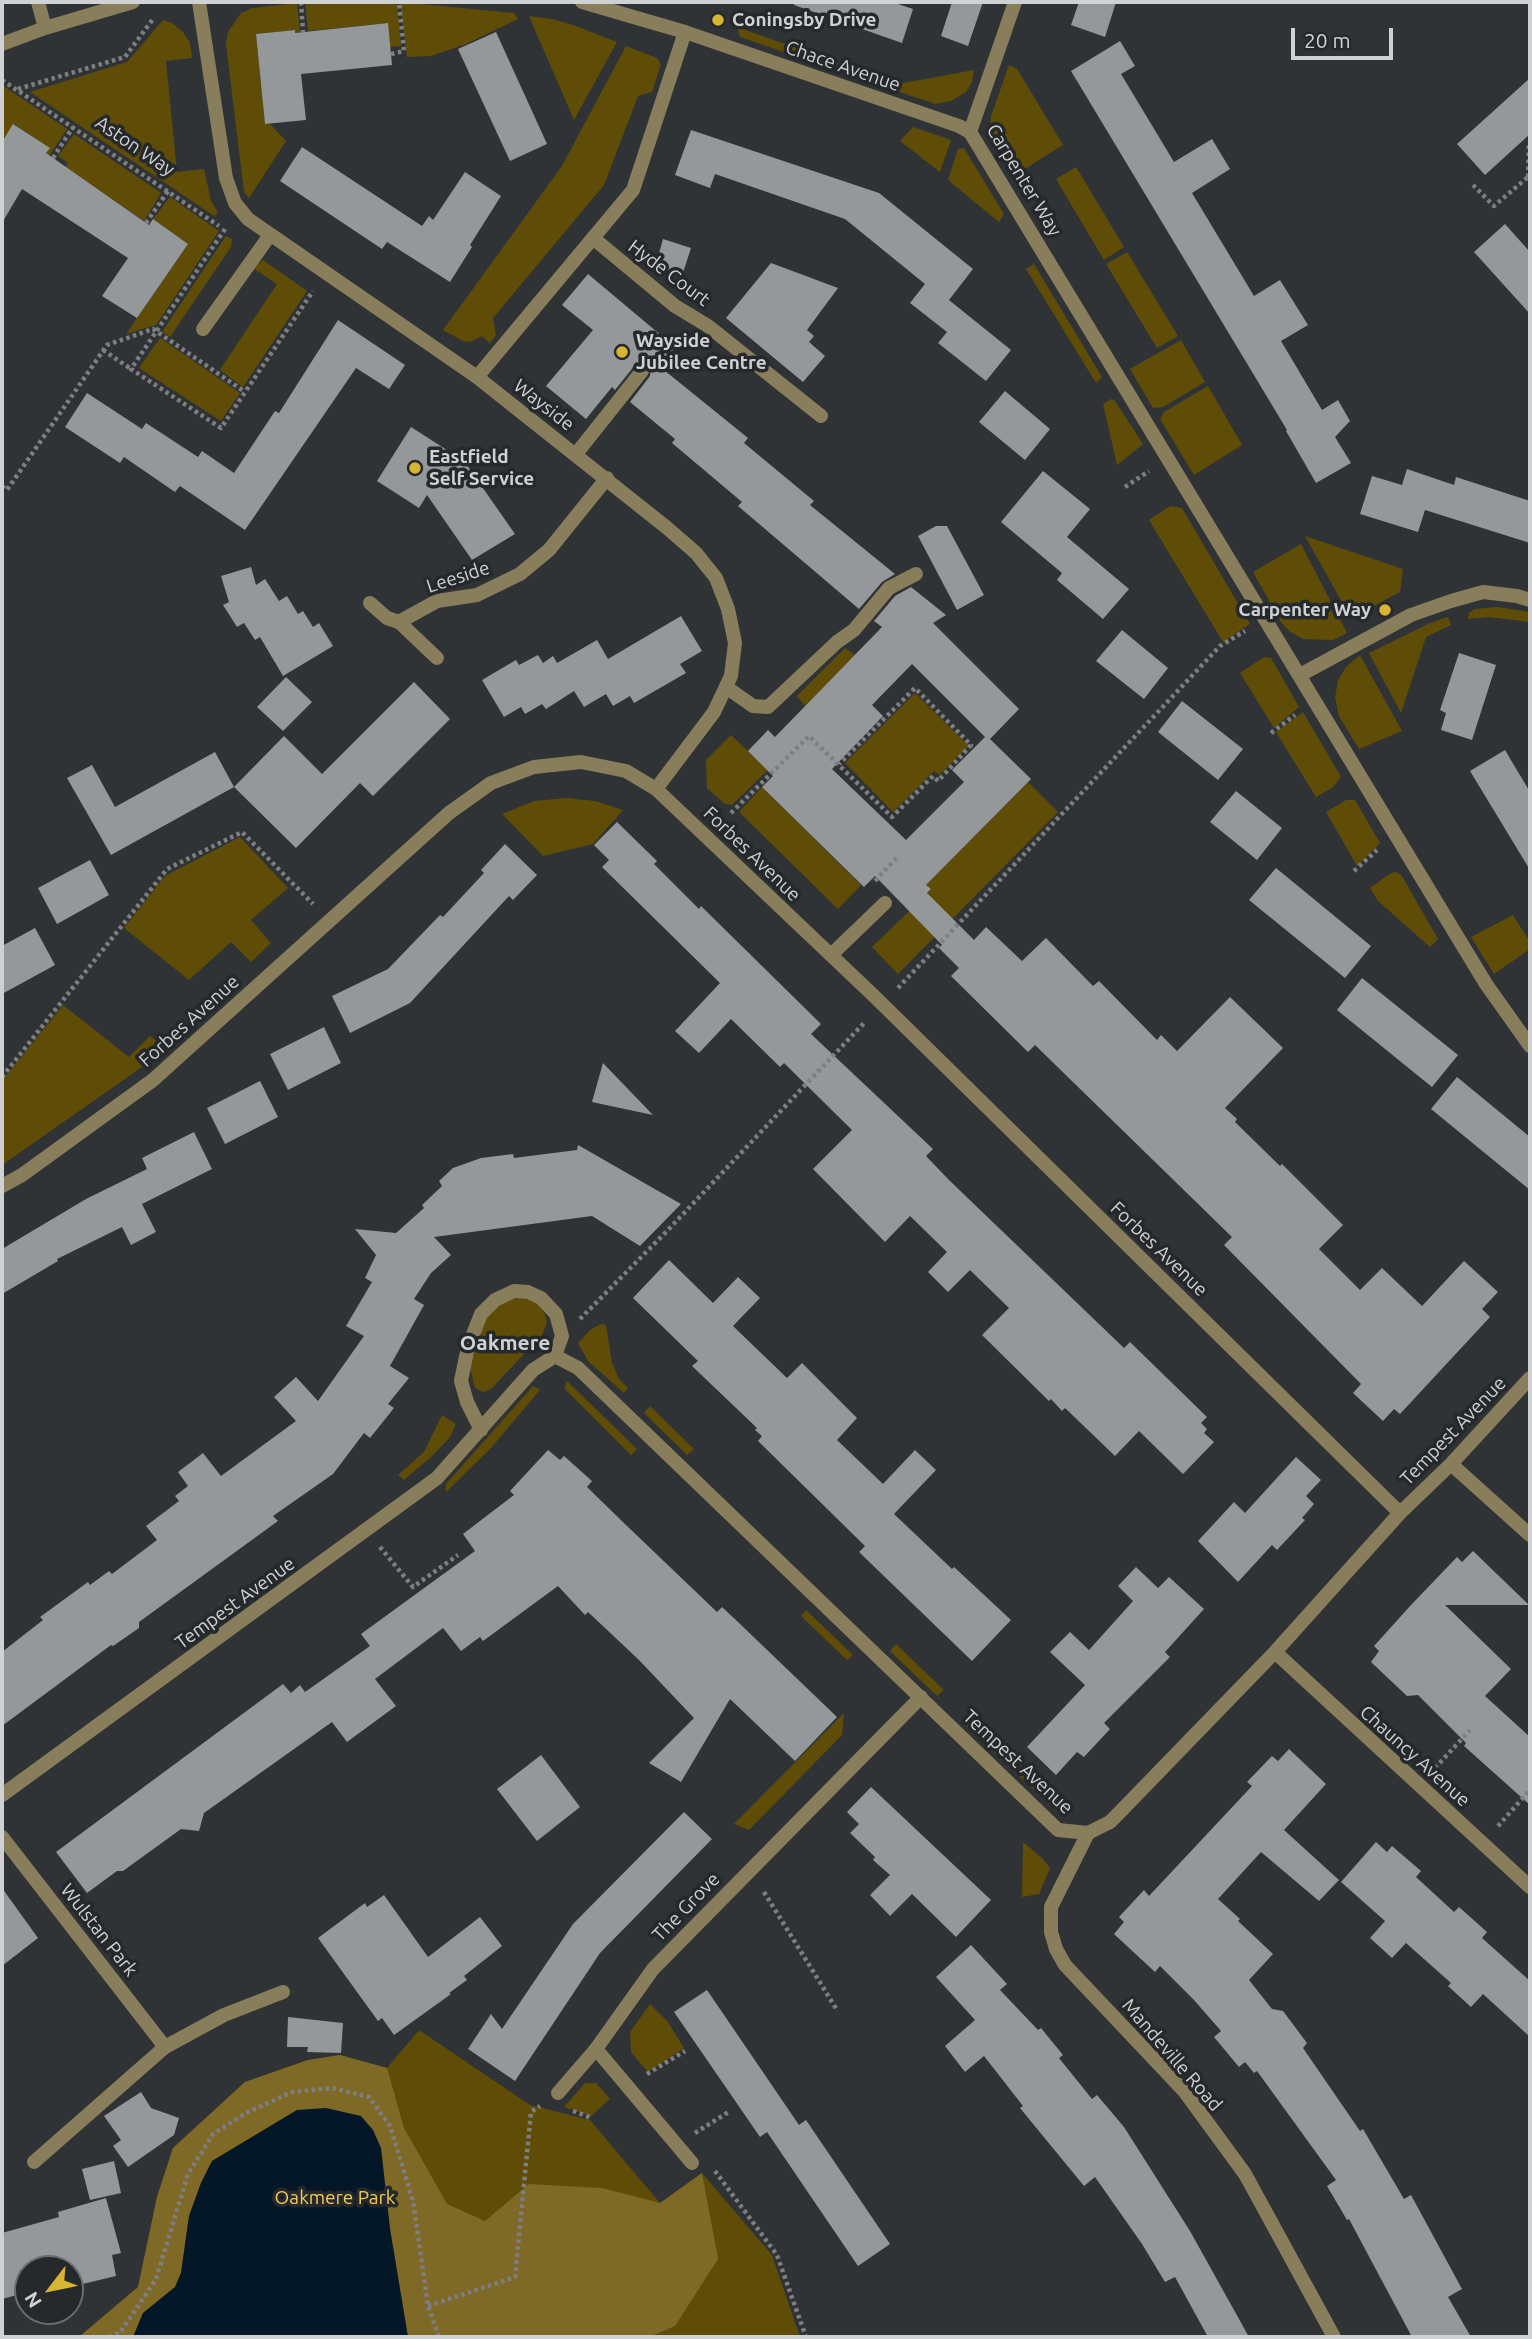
<!DOCTYPE html>
<style>
body{margin:0}
#map{position:relative;width:1532px;height:2339px;overflow:hidden;background:#303335;font-family:Ubuntu,sans-serif}
canvas{display:block}
.frame{position:absolute;inset:0;border:4px solid #d0d1d3;pointer-events:none}
.north{position:absolute;left:14px;top:2255px;width:70px;height:70px;box-sizing:border-box;background:#26292b;border:2px solid #6a6c6e;border-radius:50%;rotate:238deg;font-size:19px;font-weight:700;line-height:28px;text-align:center;color:#d0d1d3}
.north::after{content:'';display:block;margin:auto;width:24px;height:32px;background:#d8b434;clip-path:polygon(50% 0,100% 100%,50% 72%,0 100%)}
.scale{position:absolute;left:1291px;top:28px;width:102px;height:32px;box-sizing:border-box;border:4px solid #d0d1d3;border-top:0;padding-left:9px;font-size:21px;line-height:24px;white-space:nowrap;color:#d0d1d3;-webkit-text-stroke:5px #26292b;paint-order:stroke}
</style>
<div id="map">
<canvas width="1532" height="2339"></canvas>
<div class="frame"></div>
<div class="north">N</div>
<div class="scale">20 m</div>
</div>
<script>
const c = document.querySelector('canvas').getContext('2d');
c.lineJoin = 'round';
function fill(path, color) {
  c.fillStyle = color;
  c.fill(path, 'evenodd');
}
function toPath(rows) {
  const path = new Path2D();
  for (const r of rows) {
    path.moveTo(r[0], r[1]);
    for (let i = 2; i < r.length; i += 2) path.lineTo(r[i], r[i + 1]);
  }
  return path;
}
function stroke(path, color, width, dash) {
  c.strokeStyle = color;
  c.lineWidth = width;
  c.lineCap = dash ? 'butt' : 'round';
  c.setLineDash(dash || []);
  c.stroke(path);
}
function write(font, color, halo, rows, align = 'center') {
  c.font = font + ' Ubuntu,sans-serif';
  c.lineWidth = 7;
  c.setLineDash([]);
  c.textBaseline = 'middle';
  c.strokeStyle = halo;
  c.fillStyle = color;
  for (const [text, x, y, turn = 0] of rows) {
    c.save();
    c.translate(x, y);
    c.rotate((+turn || 0) * Math.PI / 180);
    c.textAlign = isNaN(turn) ? turn : align;
    if (halo) c.strokeText(text, 0, 0);
    c.fillText(text, 0, 0);
    c.restore();
  }
}
fill(toPath([
 [305,2,397,2,401,46,390,47,387,23,308,31],
 [400,2,514,13,518,19,466,44,431,56,407,57],
 [297,3,300,32,295,33,295,30,256,34,265,123,269,123,286,141,249,198,244,192,226,44,228,32,241,13,252,8],
 [529,16,552,19,576,26,617,42,574,120],
 [163,20,172,23,183,32,190,43,192,58,166,61,177,172,204,169,211,201,218,213,214,216,30,92,127,62],
 [737,27,898,84,974,70,972,82,966,92,951,101,935,104,740,37],
 [626,46,657,58,661,64,652,92,638,96,604,185,493,318,496,335,490,343,482,336,470,342,463,341,443,330,562,166],
 [1009,65,1017,69,1063,145,1023,170,1012,172,992,141,990,128,991,116],
 [2,85,67,129,49,156,46,154,49,148,14,124,2,142],
 [913,127,951,140,940,172,900,141],
 [74,134,161,193,144,221,66,167,68,163,58,156],
 [964,148,1004,214,999,222,948,180,958,149],
 [1076,167,1124,247,1104,260,1056,179],
 [170,197,219,231,156,325,126,334,188,244,153,219],
 [226,236,232,239,231,247,170,337,162,332],
 [1127,252,1178,336,1157,348,1106,264],
 [263,260,307,291,243,387,220,370,277,284,253,268],
 [1034,264,1102,377,1096,383,1026,269],
 [160,338,240,393,221,421,139,368],
 [1181,340,1205,382,1163,407,1153,408,1130,369],
 [1208,386,1242,445,1194,475,1160,419,1164,412],
 [1111,399,1115,401,1143,444,1117,465,1103,404],
 [1170,506,1182,508,1250,624,1223,642,1149,520],
 [1305,536,1403,569,1400,592,1351,618],
 [1301,544,1347,633,1333,640,1303,639,1289,631,1281,622,1253,572],
 [1498,607,1530,612,1530,622,1489,617,1468,619,1469,613,1475,609],
 [1448,617,1451,625,1426,637,1401,713,1369,653,1430,623],
 [845,648,855,655,805,706,797,696],
 [1360,655,1402,731,1359,749,1339,716,1335,698,1338,680,1346,667],
 [1264,657,1271,658,1299,707,1274,728,1240,673],
 [915,693,969,746,939,775,934,771,893,812,845,763],
 [1303,712,1341,777,1333,787,1316,797,1276,732],
 [731,735,768,770,732,805,725,804,707,788,706,760],
 [1028,782,1058,812,898,974,872,947,931,890,926,885],
 [762,787,861,885,838,909,739,812],
 [566,798,595,801,623,810,593,844,543,856,502,814,534,801],
 [1346,800,1355,800,1380,843,1357,866,1326,812],
 [240,837,288,888,251,920,271,943,251,962,231,942,189,980,124,928,165,876],
 [1396,872,1402,876,1438,939,1430,947,1378,901,1370,888,1391,873],
 [1513,915,1530,942,1530,949,1494,974,1471,937],
 [63,1005,129,1057,150,1036,158,1042,158,1049,152,1060,2,1165,2,1081],
 [521,1298,536,1302,544,1312,547,1323,542,1335,491,1389,483,1392,475,1388,470,1367,482,1329,491,1309,507,1300],
 [601,1324,606,1325,612,1363,619,1379,628,1388,624,1393,588,1361,578,1343,590,1330],
 [567,1381,637,1449,631,1455,564,1388],
 [533,1386,540,1390,490,1449,446,1492,446,1484],
 [650,1406,694,1449,687,1455,644,1413],
 [442,1415,456,1424,450,1437,433,1455,404,1480,398,1475,424,1452],
 [806,1610,853,1655,847,1660,801,1616],
 [896,1644,944,1690,937,1696,890,1651],
 [844,1713,842,1735,749,1830,734,1824],
 [968,1717,1061,1804,1055,1810,963,1723],
 [1023,1842,1041,1857,1050,1868,1039,1894,1022,1897],
 [650,2004,668,2022,684,2048,648,2072,631,2052,630,2032],
 [419,2030,530,2105,590,2120,660,2203,702,2173,772,2255,800,2337,79,2337,138,2287,157,2197,173,2148,245,2082,308,2060,340,2055,387,2068],
 [585,2083,596,2083,610,2099,591,2116,564,2107]
]), '#5f4d07');
fill(toPath([
 [340,2055,387,2068,404,2128,447,2204,485,2221,529,2184,602,2188,660,2203,702,2173,718,2259,675,2326,649,2337,408,2337,390,2229,381,2148,297,2110,212,2161,201,2183,189,2216,181,2273,175,2287,143,2313,133,2337,79,2337,138,2287,157,2197,173,2148,245,2082,308,2060]
]), '#7e6926');
fill(toPath([
 [326,2108,361,2116,373,2130,381,2148,390,2229,408,2337,133,2337,143,2313,175,2287,181,2273,189,2216,201,2183,212,2161,297,2110]
]), '#031729');
fill(toPath([
 [795,2,892,2,913,9,902,43,794,5],
 [952,2,983,2,968,46,941,36],
 [1079,2,1116,2,1105,37,1071,25],
 [388,23,392,65,301,74,306,120,265,124,256,34,295,30,295,33],
 [496,32,547,144,510,161,458,49],
 [1120,41,1135,66,1121,74,1174,162,1212,139,1230,169,1192,193,1254,296,1280,280,1308,325,1281,341,1322,410,1338,400,1350,421,1335,437,1351,463,1316,483,1286,431,1287,430,1071,71],
 [1530,78,1530,134,1485,175,1457,144],
 [13,124,50,148,46,153,149,225,153,219,188,244,137,318,102,296,128,258,22,189,2,223,2,142],
 [691,130,879,193,973,269,949,300,1011,350,986,381,938,343,947,332,910,303,925,284,845,219,715,174,710,188,675,175],
 [302,147,422,226,429,216,433,220,465,172,501,196,470,245,472,247,450,282,387,242,382,249,280,181],
 [1505,224,1530,252,1530,314,1474,252],
 [663,239,691,248,682,276,658,268,658,257],
 [771,263,838,288,807,330,814,336,809,342,825,356,803,382,726,318],
 [588,274,675,347,659,366,748,438,744,443,814,501,810,505,895,574,882,582,859,609,738,506,742,502,672,443,675,439,630,402,650,376,651,368,647,363,643,361,635,365,615,390,612,387,586,419,546,386,593,330,562,305],
 [338,320,405,365,389,389,356,368,245,530,180,486,175,492,124,457,120,463,65,427,87,393,142,429,146,423,198,457,202,451,234,473,275,411,279,413],
 [1005,391,1050,429,1025,460,979,422],
 [411,427,464,461,515,534,472,560,427,495,419,508,377,481],
 [1407,469,1454,485,1456,477,1530,501,1530,543,1425,510,1418,532,1360,514,1372,476,1402,485],
 [1043,471,1090,509,1067,537,1129,589,1103,619,1057,580,1062,573,1001,522],
 [936,526,947,526,984,595,957,610,918,536],
 [251,567,256,585,265,579,279,601,287,596,298,614,303,611,313,627,319,623,333,646,283,676,260,637,255,640,244,623,237,627,223,605,229,602,221,576],
 [911,587,946,615,933,623,1019,709,990,739,1031,779,926,885,931,889,927,893,974,940,986,927,1022,961,1046,938,1093,986,1099,981,1157,1040,1161,1035,1177,1051,1230,997,1283,1048,1225,1108,1237,1119,1235,1122,1280,1166,1282,1164,1343,1225,1319,1249,1360,1290,1382,1268,1422,1306,1464,1261,1498,1292,1482,1309,1490,1317,1400,1414,1394,1409,1383,1421,1353,1393,1361,1384,1224,1245,1232,1237,1035,1045,1028,1052,951,976,959,968,939,948,942,945,875,876,864,887,762,787,773,776,748,751,768,730,775,737,882,627,874,621,895,596],
 [912,664,985,737,952,770,964,782,906,840,832,769,883,716,872,705],
 [681,616,702,651,680,664,686,673,634,703,630,696,613,706,606,694,584,707,574,691,546,709,542,704,525,714,521,707,504,717,482,680,516,660,519,665,538,655,543,663,553,656,557,663,597,640,608,659],
 [1122,630,1168,668,1144,699,1096,661],
 [1459,653,1496,665,1472,740,1441,730,1446,713,1440,710],
 [286,677,312,702,283,731,257,707],
 [414,682,450,719,373,796,360,783,296,848,234,787,111,855,67,778,92,765,115,807,215,752,234,787,284,736,322,774],
 [1182,701,1243,749,1218,780,1158,732],
 [1505,750,1530,792,1530,870,1470,771],
 [1236,791,1282,828,1257,860,1210,822],
 [617,822,657,861,654,864,699,909,701,906,821,1024,811,1034,933,1149,926,1156,950,1181,1124,1348,1130,1342,1207,1417,1201,1423,1207,1429,1204,1433,1214,1442,1183,1474,1139,1431,1115,1456,1065,1408,1062,1411,1051,1399,1049,1401,982,1335,1009,1308,970,1270,948,1292,928,1272,947,1252,910,1216,885,1242,813,1169,852,1130,784,1063,780,1067,731,1019,699,1053,675,1031,720,983,602,867,609,860,594,845],
 [505,844,537,875,513,900,509,896,410,1003,350,1033,332,996,388,969,440,915,443,917,484,873,481,870],
 [90,860,109,895,57,924,38,888],
 [1276,868,1371,946,1345,978,1249,900],
 [35,928,55,965,2,994,2,946],
 [1362,978,1458,1055,1432,1087,1337,1010],
 [324,1027,341,1063,288,1090,270,1054],
 [603,1063,653,1115,592,1102],
 [1457,1077,1530,1137,1530,1190,1431,1109],
 [260,1081,278,1117,225,1144,207,1108],
 [194,1132,212,1169,142,1204,156,1232,131,1245,122,1227,57,1259,58,1261,2,1294,2,1249,86,1199,147,1169,142,1158],
 [578,1145,681,1204,640,1246,592,1216,434,1237,451,1255,431,1273,414,1299,424,1305,390,1366,409,1378,388,1404,394,1408,370,1438,364,1433,333,1474,273,1516,278,1521,139,1622,139,1628,113,1646,111,1645,2,1726,2,1652,43,1620,40,1617,88,1582,90,1585,109,1571,112,1574,157,1540,146,1526,179,1501,175,1496,188,1486,178,1472,203,1453,221,1476,296,1421,274,1397,296,1377,318,1401,364,1336,346,1326,372,1282,365,1278,376,1255,355,1229,396,1233,424,1208,422,1205,442,1186,439,1181,453,1168,481,1158,513,1154,514,1158,577,1150],
 [669,1260,713,1303,738,1277,760,1298,733,1326,787,1378,802,1363,857,1418,837,1440,883,1484,915,1450,936,1470,894,1514,952,1569,954,1567,1011,1620,972,1661,859,1552,865,1546,758,1441,762,1436,755,1430,757,1428,692,1366,698,1361,633,1298],
 [548,1450,560,1460,564,1456,592,1481,587,1487,626,1525,717,1612,722,1607,738,1622,837,1717,795,1761,730,1699,681,1782,649,1763,694,1718,639,1660,588,1612,585,1615,558,1586,483,1641,480,1637,461,1651,443,1628,375,1679,396,1706,347,1742,332,1722,204,1813,199,1831,181,1829,123,1871,117,1871,87,1893,56,1852,283,1684,291,1693,300,1685,305,1692,370,1646,361,1634,475,1551,463,1534,514,1495,510,1491],
 [1296,1457,1321,1480,1306,1496,1314,1504,1302,1518,1305,1520,1277,1550,1272,1545,1238,1582,1198,1541,1234,1502,1245,1513],
 [1473,1551,1529,1605,1445,1605,1511,1669,1485,1696,1530,1737,1530,1805,1464,1746,1466,1743,1418,1695,1407,1696,1371,1662,1379,1651,1374,1646,1411,1605,1457,1557,1462,1562],
 [1136,1567,1158,1588,1169,1577,1204,1609,1165,1652,1170,1657,1104,1723,1110,1729,1084,1757,1077,1752,1056,1775,1027,1747,1085,1685,1050,1652,1070,1632,1089,1650,1133,1601,1118,1586],
 [1289,1749,1326,1784,1284,1830,1339,1880,1319,1901,1261,1852,1218,1899,1240,1919,1238,1921,1273,1954,1249,1980,1272,2009,1283,2011,1307,2043,1303,2048,1360,2131,1363,2129,1404,2199,1411,2195,1462,2289,1448,2297,1471,2337,1412,2337,1349,2219,1347,2220,1327,2186,1336,2180,1257,2071,1254,2073,1245,2062,1239,2067,1214,2037,1221,2031,1194,2000,1160,1966,1155,1972,1114,1934,1124,1922,1119,1917,1144,1890,1149,1896,1252,1786,1247,1782,1272,1756,1278,1761],
 [541,1755,580,1807,537,1841,497,1789],
 [871,1787,991,1900,956,1937,912,1894,890,1916,870,1895,890,1875,873,1860,875,1857,850,1833,859,1824,847,1812],
 [684,1812,712,1839,600,1953,515,2081,468,2049,491,2014,502,2029,573,1924],
 [1376,1842,1387,1852,1392,1846,1421,1871,1416,1877,1454,1912,1459,1907,1487,1932,1482,1938,1530,1981,1530,2037,1483,1994,1471,2007,1448,1986,1451,1983,1406,1943,1392,1958,1370,1938,1385,1921,1341,1882],
 [2,1888,38,1938,2,1966],
 [384,1895,428,1957,480,1917,502,1946,464,1976,467,1980,449,1993,451,1994,394,2035,382,2018,378,2021,318,1938,365,1903,367,1907],
 [971,1945,1007,1984,1000,1990,1038,2030,1041,2028,1063,2055,1059,2058,1092,2099,1097,2095,1124,2127,1190,2231,1249,2337,1208,2337,1175,2277,1165,2282,1142,2244,1095,2177,1084,2186,1020,2108,1023,2106,984,2056,965,2072,945,2046,975,2020,936,1977],
 [707,1990,799,2125,806,2120,890,2244,858,2266,767,2132,760,2137,674,2012],
 [288,2017,343,2023,341,2053,307,2052,308,2047,287,2047],
 [141,2092,151,2108,179,2118,174,2135,128,2167,113,2146,121,2140,104,2116],
 [114,2161,121,2193,90,2200,82,2169],
 [106,2198,121,2253,112,2255,116,2276,70,2287,70,2269,28,2269,28,2292,2,2299,2,2233,59,2217,58,2212]
]), '#95989b');
stroke(toPath([
 [301,2,303,32],
 [391,54,404,51,399,2],
 [2,80,219,226],
 [18,89,125,57,153,19],
 [53,158,73,127],
 [1528,177,1529,142],
 [1473,185,1494,206,1528,177,1530,179],
 [146,223,168,191],
 [225,229,131,369,221,428,313,291],
 [103,350,131,369],
 [2,486,7,490,107,345,153,329,245,392],
 [1125,487,1149,471],
 [1271,733,1295,715],
 [731,813,809,736,892,817,933,776,938,781,971,745,915,688,839,764],
 [1354,871,1377,850],
 [875,881,899,855],
 [898,988,1220,646,1245,631],
 [2,1077,167,869,242,832,313,904],
 [580,1319,667,1231,865,1022],
 [380,1547,413,1587,458,1555],
 [1435,1768,1470,1730],
 [1498,1826,1530,1790],
 [764,1892,837,2010],
 [647,2074,685,2051],
 [573,2111,592,2118],
 [695,2133,730,2111],
 [715,2171,777,2255,806,2337],
 [428,2306,515,2277,531,2112,540,2106],
 [109,2337,120,2333,156,2279,188,2174,213,2134,246,2113,292,2092,332,2088,369,2097,390,2126,413,2201,428,2306,439,2337]
]), '#7d7f81', 4.5, [3.5, 3.5]);
stroke(toPath([
 [593,238,675,306,708,326,821,416],
 [203,329,270,235],
 [576,454,642,371],
 [399,622,437,658],
 [726,687,753,706,768,707,837,642,854,630,889,588,916,574],
 [831,955,885,903],
 [558,2093,596,2049]
]), '#897e5c', 14);
stroke(toPath([
 [38,2,45,28],
 [199,2,226,178,235,203,248,219,477,377,666,527,696,553,716,578,728,609,735,643,731,676,714,712,656,789],
 [582,2,685,32,959,126,970,132,1486,984,1530,1046],
 [2,44,45,28,133,2],
 [970,132,1015,2],
 [477,377,633,190,685,32],
 [370,603,387,618,399,622,437,601,477,595,520,574,549,550,607,478],
 [1300,675,1411,615,1451,601,1483,592,1517,596,1530,600],
 [2,1186,22,1175,153,1080,449,813,491,783,534,767,581,762,626,771,656,789,874,996,1400,1513],
 [481,1430,467,1402,461,1381,468,1347,481,1314,495,1300,514,1291,528,1292,541,1298,556,1314,562,1336,555,1356],
 [1451,1464,1530,1535],
 [1275,1652,1530,1887],
 [2,1795,437,1478,533,1370,555,1356,578,1368,1058,1830,1088,1833,1110,1822,1118,1814,1275,1652,1400,1513,1451,1464,1530,1378],
 [1088,1833,1051,1907,1051,1932,1056,1949,1065,1965,1185,2092,1245,2174,1334,2337],
 [2,1837,165,2047],
 [34,2162,165,2047,224,2015,283,1992],
 [692,2163,596,2049,653,1969,921,1697]
]), '#897e5c', 14);
for (const [x, y, r, color] of [
 [718,20,7,"#d8b434"],
 [622,352,7,"#d8b434"],
 [415,468,7,"#d8b434"],
 [1385,610,7,"#d8b434"]
]) {
  const dot = new Path2D();
  dot.arc(x, y, r, 0, 2 * Math.PI);
  c.fillStyle = color;
  c.fill(dot);
  stroke(dot, '#26292b', 2.5);
}
write('bold 19px', '#d0d1d3', '#26292b', [
 ["Coningsby Drive",732,20],
 ["Wayside",636,341],
 ["Jubilee Centre",636,363],
 ["Eastfield",429,457],
 ["Self Service",429,479],
 ["Carpenter Way",1371,610,"right"]
], 'left');
write('19px', '#d0d1d3', '#26292b', [
 ["Chace Avenue",843,66,19],
 ["Aston Way",135,146,34],
 ["Carpenter Way",1024,180,59],
 ["Hyde Court",669,273,37],
 ["Wayside",544,405,38],
 ["Leeside",458,577,-18],
 ["Forbes Avenue",752,854,44],
 ["Forbes Avenue",189,1021,-42],
 ["Forbes Avenue",1159,1249,44],
 ["Tempest Avenue",1453,1431,-46],
 ["Tempest Avenue",235,1603,-36],
 ["Chauncy Avenue",1415,1756,42],
 ["Tempest Avenue",1018,1762,43],
 ["The Grove",686,1907,-46],
 ["Wulstan Park",99,1930,52],
 ["Mandeville Road",1172,2055,49]
]);
write('19px', '#f0cc55', '#26292b', [
 ["Oakmere Park",335,2198]
]);
write('bold 21px', '#d0d1d3', '#26292b', [
 ["Oakmere",505,1343]
]);
</script>
